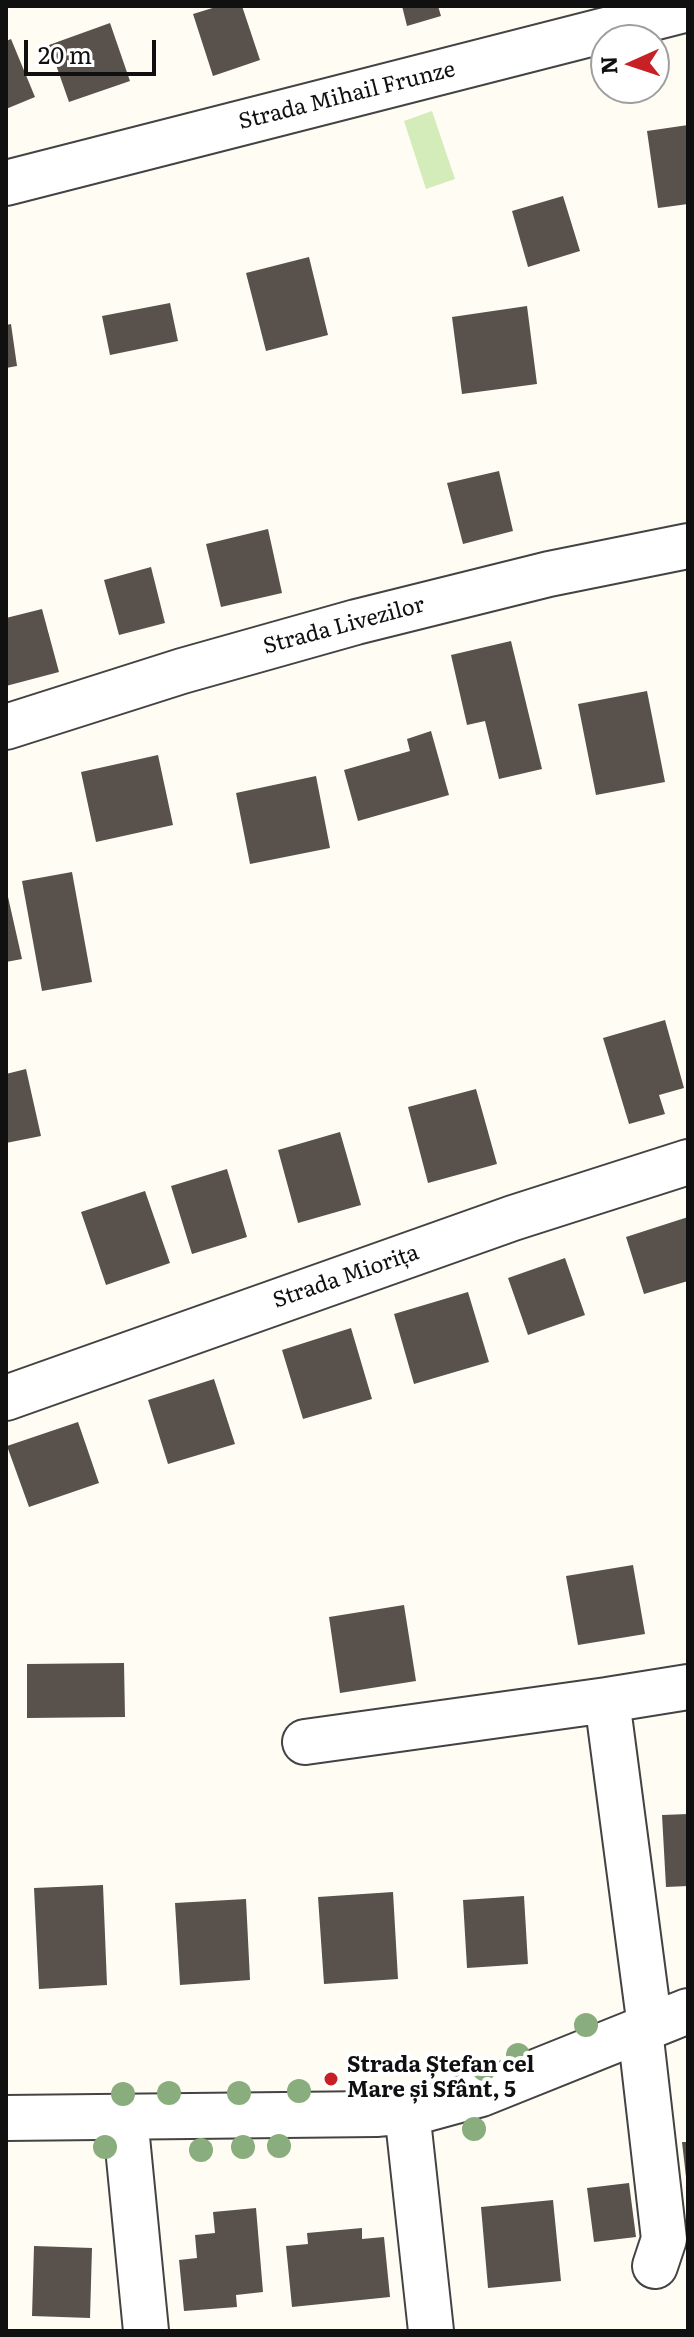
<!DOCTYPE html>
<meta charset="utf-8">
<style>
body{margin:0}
#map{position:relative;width:694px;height:2337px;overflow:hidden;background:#fffdf3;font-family:Literata,serif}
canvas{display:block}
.frame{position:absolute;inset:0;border:8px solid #101010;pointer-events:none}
.north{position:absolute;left:590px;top:24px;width:80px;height:80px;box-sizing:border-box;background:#fff;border:2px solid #9f9f9f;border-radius:50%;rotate:267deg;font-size:22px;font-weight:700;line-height:32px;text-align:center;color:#101010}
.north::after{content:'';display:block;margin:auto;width:28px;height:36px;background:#c72125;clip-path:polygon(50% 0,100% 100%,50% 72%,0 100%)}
.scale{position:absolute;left:24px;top:40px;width:132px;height:36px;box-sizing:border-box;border:4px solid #101010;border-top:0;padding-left:10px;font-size:24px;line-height:28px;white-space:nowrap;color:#101010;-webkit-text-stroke:6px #fff;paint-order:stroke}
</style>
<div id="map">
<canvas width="694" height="2337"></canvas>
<div class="frame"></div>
<div class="north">N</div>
<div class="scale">20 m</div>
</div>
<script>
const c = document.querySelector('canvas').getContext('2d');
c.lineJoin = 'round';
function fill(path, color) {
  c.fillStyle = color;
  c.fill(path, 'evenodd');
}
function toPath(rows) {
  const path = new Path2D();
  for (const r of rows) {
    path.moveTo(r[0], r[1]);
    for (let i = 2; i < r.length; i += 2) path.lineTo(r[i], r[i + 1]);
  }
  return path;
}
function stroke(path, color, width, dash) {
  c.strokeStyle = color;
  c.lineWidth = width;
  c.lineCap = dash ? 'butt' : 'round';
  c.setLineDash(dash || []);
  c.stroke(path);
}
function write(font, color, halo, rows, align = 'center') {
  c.font = font + ' Literata,serif';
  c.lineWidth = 8;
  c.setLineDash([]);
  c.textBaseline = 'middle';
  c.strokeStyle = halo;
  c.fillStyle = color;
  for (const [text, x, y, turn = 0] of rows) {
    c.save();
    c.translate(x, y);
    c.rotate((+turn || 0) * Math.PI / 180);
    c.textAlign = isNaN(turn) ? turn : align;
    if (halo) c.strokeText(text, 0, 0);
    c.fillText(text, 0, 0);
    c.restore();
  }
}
fill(toPath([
 [432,111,455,179,426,189,404,121]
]), '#d3ecba');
fill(toPath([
 [219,6,242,6,260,60,213,76,193,14],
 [402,6,438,6,441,16,407,26],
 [110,23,130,81,69,102,49,45],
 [11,39,35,97,6,109,6,41],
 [688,125,688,204,658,208,647,131],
 [563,196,580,251,528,267,512,211],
 [309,257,328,335,266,351,246,273],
 [170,303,178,341,110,355,102,316],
 [527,306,537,384,462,394,452,317],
 [11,324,17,366,6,368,6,325],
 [499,471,513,531,463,544,447,483],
 [268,529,282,593,221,607,206,544],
 [151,567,165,623,119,635,104,580],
 [42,609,59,672,6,686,6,618],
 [511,641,542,769,499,779,485,721,467,725,451,655],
 [647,691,665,782,596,795,578,704],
 [431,731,449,795,358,821,344,770,410,751,407,739],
 [158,755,173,825,96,842,81,772],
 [316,776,330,848,250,864,236,793],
 [72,872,92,982,42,991,22,881],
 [6,888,22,959,6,962],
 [665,1020,684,1088,659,1095,665,1114,629,1124,603,1038],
 [26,1069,41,1136,6,1143,6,1074],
 [476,1089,497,1164,428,1183,408,1107],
 [340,1132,361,1205,298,1223,278,1150],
 [227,1169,247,1237,192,1254,171,1186],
 [145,1191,170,1263,106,1285,81,1212],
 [688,1217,688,1281,644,1294,626,1237],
 [565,1258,585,1315,528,1335,508,1278],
 [468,1292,489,1362,414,1384,394,1314],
 [351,1328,372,1399,303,1419,282,1350],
 [214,1379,235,1444,168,1464,148,1400],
 [78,1422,99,1483,29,1507,7,1446],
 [633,1565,645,1634,578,1645,566,1576],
 [404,1605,416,1681,340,1693,329,1617],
 [124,1663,125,1717,27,1718,27,1664],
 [688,1814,688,1886,666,1887,662,1815],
 [103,1885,107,1985,39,1989,34,1888],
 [393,1892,398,1979,324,1984,318,1897],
 [524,1896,528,1964,467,1968,463,1900],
 [246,1899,250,1980,180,1985,175,1903],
 [682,2142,688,2142,688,2177,686,2177],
 [629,2183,636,2237,594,2242,587,2188],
 [553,2200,561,2281,488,2288,481,2207],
 [256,2208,263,2292,236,2295,237,2307,184,2311,179,2260,197,2258,195,2235,215,2233,213,2212],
 [362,2228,362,2239,384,2237,390,2297,292,2307,286,2246,308,2244,307,2233],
 [34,2246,92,2248,90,2318,32,2316]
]), '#59514c');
const minor = toPath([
 [6,183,688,9],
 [6,727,182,671,356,622,549,574,688,546],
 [6,1398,513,1218,688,1162],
 [607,1700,688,1687],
 [305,1742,607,1700,650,2027],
 [640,2030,664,2239,655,2266],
 [407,2111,431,2331],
 [125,2117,146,2331],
 [6,2118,376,2114,426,2109,481,2094,688,2011]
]);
stroke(minor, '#434343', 48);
stroke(minor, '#fff', 44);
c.fillStyle = '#8aad7d';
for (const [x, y] of [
 [586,2025],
 [518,2055],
 [484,2069],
 [299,2091],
 [169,2093],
 [239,2093],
 [123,2094],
 [474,2129],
 [279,2146],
 [105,2147],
 [243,2147],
 [201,2150]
]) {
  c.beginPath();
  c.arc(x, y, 12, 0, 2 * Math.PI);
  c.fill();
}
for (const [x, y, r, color] of [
 [331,2079,8,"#c72125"]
]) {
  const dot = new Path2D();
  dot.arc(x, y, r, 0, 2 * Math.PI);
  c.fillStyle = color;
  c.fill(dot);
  stroke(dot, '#fff', 3);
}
write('22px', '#101010', '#fff', [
 ["Strada Mihail Frunze",347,96,-14],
 ["Strada Livezilor",344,626,-15],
 ["Strada Miorița",346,1277,-19]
]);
write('bold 22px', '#101010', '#fff', [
 ["Strada Ștefan cel",347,2066],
 ["Mare și Sfânt, 5",347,2091]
], 'left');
</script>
